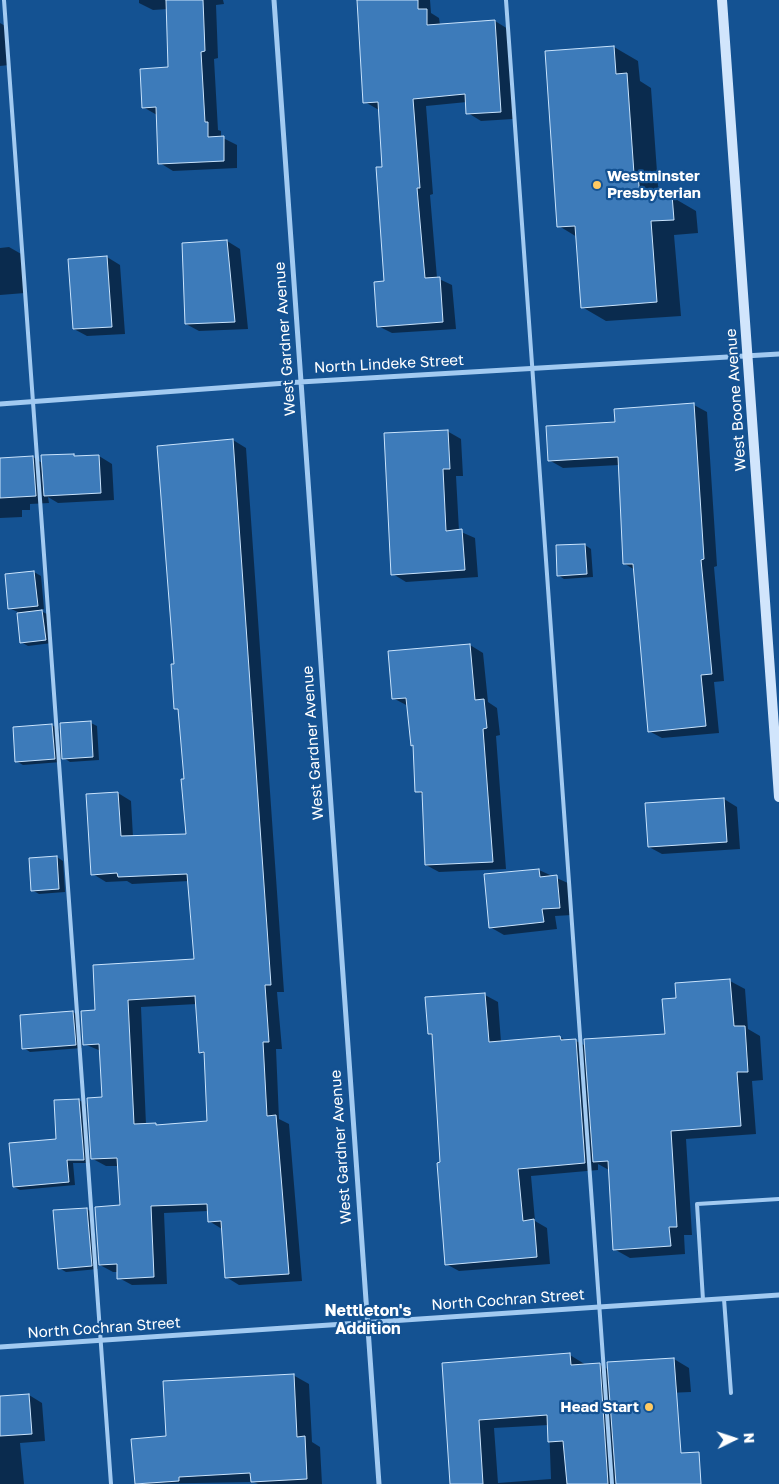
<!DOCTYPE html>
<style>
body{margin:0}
#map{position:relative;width:779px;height:1484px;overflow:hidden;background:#145292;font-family:"Golos Text",sans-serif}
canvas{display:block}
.north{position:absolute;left:709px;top:1414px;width:50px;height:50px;-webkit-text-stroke:4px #145292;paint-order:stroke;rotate:86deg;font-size:14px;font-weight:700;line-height:20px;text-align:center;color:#fff}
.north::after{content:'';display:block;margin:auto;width:18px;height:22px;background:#fff;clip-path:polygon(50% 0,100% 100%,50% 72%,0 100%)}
</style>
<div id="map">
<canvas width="779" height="1484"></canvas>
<div class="north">N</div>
</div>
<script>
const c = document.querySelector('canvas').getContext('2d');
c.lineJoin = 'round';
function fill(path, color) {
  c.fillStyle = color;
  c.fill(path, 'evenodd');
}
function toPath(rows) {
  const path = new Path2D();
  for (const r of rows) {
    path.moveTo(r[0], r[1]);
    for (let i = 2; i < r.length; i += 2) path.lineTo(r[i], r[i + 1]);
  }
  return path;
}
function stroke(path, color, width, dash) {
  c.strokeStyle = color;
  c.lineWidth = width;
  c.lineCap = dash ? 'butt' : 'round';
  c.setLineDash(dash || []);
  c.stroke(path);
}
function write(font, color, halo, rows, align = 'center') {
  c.font = font + ' "Golos Text",sans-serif';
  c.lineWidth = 4.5;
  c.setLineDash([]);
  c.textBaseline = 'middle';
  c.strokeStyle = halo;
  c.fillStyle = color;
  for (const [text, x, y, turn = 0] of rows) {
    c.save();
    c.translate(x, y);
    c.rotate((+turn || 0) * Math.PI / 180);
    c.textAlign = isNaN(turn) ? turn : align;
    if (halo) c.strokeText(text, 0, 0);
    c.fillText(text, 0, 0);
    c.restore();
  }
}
fill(toPath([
 [139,0,223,0,224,4,216,5,218,58,214,59,218,130,221,131,221,137,237,145,237,168,173,171,160,163,157,115,143,107,169,69,168,9,153,10,139,3],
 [359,0,430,0,431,13,439,18,440,25,495,21,508,29,513,119,481,121,468,113,467,102,426,106,433,194,430,195,437,278,452,285,456,329,392,333,378,326,385,282,384,168,379,110,365,102],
 [0,23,7,27,9,65,0,66],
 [614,47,638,61,640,81,651,88,658,186,662,189,663,197,672,197,696,211,698,233,674,235,681,316,606,321,582,307,577,237,559,226],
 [227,241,240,249,248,329,199,331,186,324],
 [9,247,23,255,25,293,0,295,0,248],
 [107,257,120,265,125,334,87,336,74,329],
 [694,405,707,412,717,566,714,567,724,681,714,682,719,733,662,738,649,731,635,570,625,564,619,465,563,468,549,460],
 [447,431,461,439,463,476,456,476,459,531,475,538,478,577,406,582,393,574],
 [233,440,246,448,284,992,277,992,282,1049,276,1049,279,1119,289,1124,302,1281,239,1285,226,1277,222,1229,209,1221,208,1211,164,1213,167,1284,132,1285,119,1278,118,1272,113,1272,100,1265,121,1206,119,1166,106,1166,93,1159,103,1098,101,1051,84,1044,97,1011,196,960,189,881,132,884,127,881,106,882,93,874,87,795,118,793,131,801,133,837,187,835,186,780,179,710,176,708,176,665],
 [197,1004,201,1052,205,1055,208,1122,160,1126,146,1125,141,1007],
 [99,456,112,464,114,500,58,503,48,497,49,503,30,504,30,510,22,510,22,517,0,518,0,459,33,457,42,463],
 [585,545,591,549,593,577,564,579,558,575],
 [34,572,41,576,44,609,39,610,49,615,52,643,28,646,21,642,18,612,9,608,6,575],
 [470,645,483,653,488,702,497,708,500,735,496,736,506,869,439,872,426,865,423,795,417,791,414,746,412,745,408,706,393,698],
 [91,723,97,726,99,760,70,762,64,758],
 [52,725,59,729,61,762,23,765,16,761,14,728],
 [724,799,737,807,740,849,662,854,649,847,646,805],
 [57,857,63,861,65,892,39,894,32,890],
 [539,870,570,884,572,915,555,916,557,929,504,935,490,927],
 [730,981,745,989,748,1029,760,1036,763,1080,752,1081,756,1134,686,1139,692,1235,684,1235,685,1254,630,1258,614,1249,609,1170,598,1164,598,1170,531,1176,535,1221,547,1228,550,1264,459,1271,446,1264,433,1036,429,1034,485,995,498,1002,501,1042,560,1037,567,1041,576,1041,586,1046,666,1035,677,999],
 [73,1012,79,1016,82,1048,30,1052,24,1048],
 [79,1100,86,1104,90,1163,73,1163,75,1185,20,1190,14,1187,58,1140,55,1102],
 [87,1209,93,1213,98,1269,66,1272,59,1268],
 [570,1355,586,1365,599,1364,609,1370,674,1359,689,1368,691,1392,667,1393,672,1484,456,1484,444,1364],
 [549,1425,551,1479,498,1483,494,1428],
 [293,1375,309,1384,312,1442,320,1447,322,1484,258,1484,254,1482,137,1484,133,1440,167,1437],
 [29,1395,42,1403,45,1441,20,1443,24,1484,0,1484,0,1397]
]), '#0007');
const building = toPath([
 [166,0,203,0,205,51,201,52,205,122,208,122,208,137,224,136,224,161,158,164,156,107,142,108,140,69,168,67,166,0],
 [357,0,418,0,418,9,427,9,427,25,495,20,501,112,466,114,465,94,413,99,420,188,417,188,425,278,440,277,443,322,377,327,374,282,384,281,376,167,382,167,378,102,363,103,357,0],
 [614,46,616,74,627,73,634,174,638,174,640,198,672,195,674,220,651,221,657,302,581,308,575,226,557,227,545,51,614,46],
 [227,240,235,322,185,324,182,243,227,240],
 [107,256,112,327,73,329,68,259,107,256],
 [694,403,704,559,701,560,712,674,701,675,706,726,648,732,633,564,623,564,618,457,548,461,546,426,615,422,614,409,694,403],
 [448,430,450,469,443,469,446,531,462,529,465,570,391,575,384,433,448,430],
 [233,439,271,985,265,985,269,1042,263,1042,267,1116,276,1115,289,1274,225,1278,221,1221,208,1222,207,1204,151,1206,154,1277,117,1279,117,1264,99,1265,95,1207,120,1205,117,1158,91,1159,87,1098,102,1097,99,1044,83,1045,81,1011,95,1010,93,965,194,959,187,874,118,877,117,873,91,875,86,794,118,792,121,836,186,834,181,779,184,779,178,709,174,709,171,664,174,664,157,446,233,439],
 [195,996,199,1053,204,1052,207,1121,156,1125,156,1123,134,1124,128,1000,195,996],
 [74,454,74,456,99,455,101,493,44,496,41,455,74,454],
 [33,456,36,496,0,498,0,458,33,456],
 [585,544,587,574,557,576,556,545,585,544],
 [34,571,38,606,8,609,5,574,34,571],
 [42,610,46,640,20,643,17,613,42,610],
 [470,644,475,700,484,699,487,728,483,729,493,862,425,865,422,792,415,792,413,745,411,746,406,698,392,699,388,651,470,644],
 [91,721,93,757,62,759,60,723,91,721],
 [52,724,55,759,15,762,13,727,52,724],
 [724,798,727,842,648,847,645,803,724,798],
 [57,856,59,889,31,891,29,858,57,856],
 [539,869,540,877,557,875,560,908,542,909,544,922,489,928,484,874,539,869],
 [730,979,734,1026,745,1026,748,1072,737,1072,741,1126,671,1131,677,1227,669,1227,671,1246,613,1250,608,1161,593,1162,584,1039,665,1034,662,999,676,998,675,983,730,979],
 [485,993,489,1042,560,1036,561,1040,576,1039,585,1163,518,1169,523,1221,534,1219,537,1257,445,1265,437,1163,440,1162,432,1034,428,1034,425,997,485,993],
 [73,1011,76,1045,22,1049,20,1015,73,1011],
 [79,1099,84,1160,67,1160,69,1182,13,1187,9,1143,56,1139,54,1100,79,1099],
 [87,1208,92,1266,58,1269,53,1210,87,1208],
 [570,1353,571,1365,600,1363,608,1484,567,1484,563,1441,548,1442,547,1415,479,1420,483,1484,450,1484,442,1363,570,1353],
 [674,1358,681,1453,699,1452,701,1484,616,1484,607,1362,674,1358],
 [294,1374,297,1437,305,1436,307,1479,251,1482,250,1473,179,1477,179,1481,135,1484,131,1439,166,1436,163,1381,294,1374],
 [29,1394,32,1434,0,1436,0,1396,29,1394]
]);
fill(building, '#3d7bba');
stroke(building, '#c9e3fc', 1);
stroke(toPath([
 [4,0,111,1484],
 [506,0,612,1484],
 [724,1299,731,1393],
 [703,1300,697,1204,779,1199]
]), '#a2caf1', 4);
stroke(toPath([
 [274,0,379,1484],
 [0,404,300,382,779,354],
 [0,1347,779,1295]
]), '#a2caf1', 5);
stroke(toPath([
 [722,0,779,797]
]), '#d1e5fc', 10);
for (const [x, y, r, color] of [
 [597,185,5,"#ffca62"],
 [649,1407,5,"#ffca62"]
]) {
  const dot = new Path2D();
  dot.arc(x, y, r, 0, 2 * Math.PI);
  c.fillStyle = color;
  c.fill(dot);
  stroke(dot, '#145292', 2);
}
write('bold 15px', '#fff', '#145292', [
 ["Westminster",607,176],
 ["Presbyterian",607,193],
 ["Head Start",639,1407,"right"]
], 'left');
write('15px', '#fff', '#145292', [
 ["West Gardner Avenue",285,339,-94],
 ["North Lindeke Street",389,364,-3],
 ["West Boone Avenue",736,400,-94],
 ["West Gardner Avenue",313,743,-94],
 ["West Gardner Avenue",341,1147,-94],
 ["North Cochran Street",508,1300,-4],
 ["North Cochran Street",104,1328,-4]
]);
write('bold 16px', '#fff', '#145292', [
 ["Nettleton's",368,1311],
 ["Addition",368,1329]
]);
</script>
